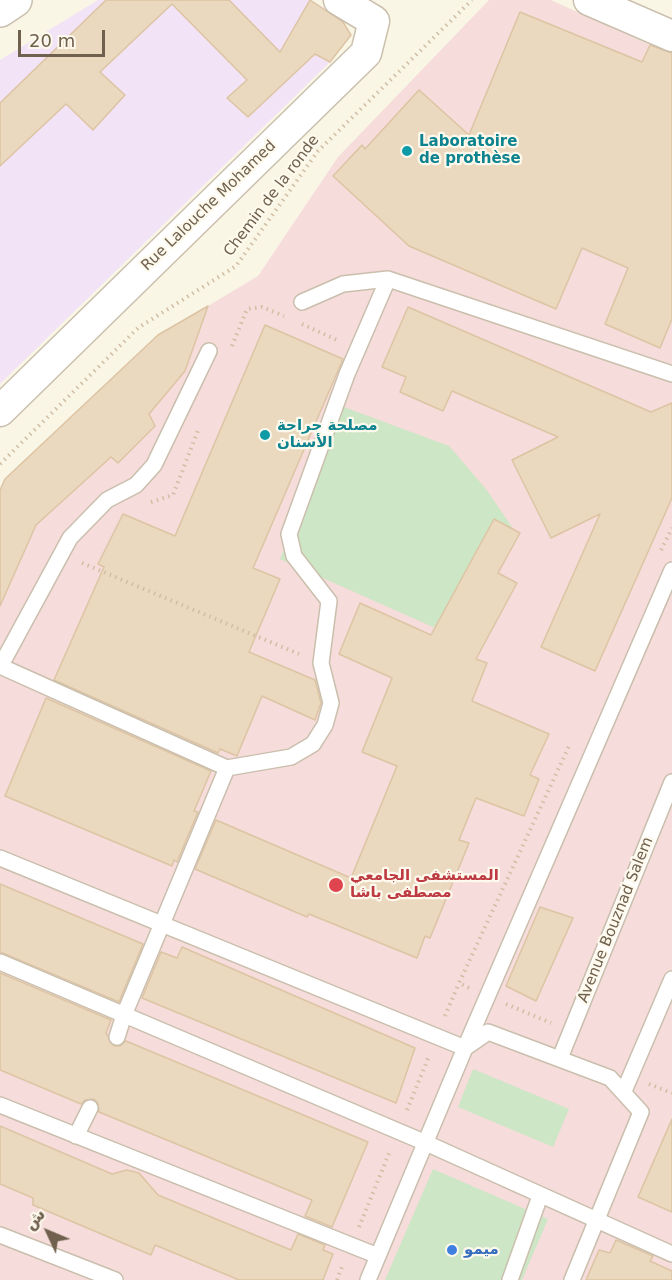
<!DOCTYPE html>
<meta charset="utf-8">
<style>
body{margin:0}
#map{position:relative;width:672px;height:1280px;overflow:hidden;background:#faf6e6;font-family:"DejaVu Sans","Noto Naskh Arabic",sans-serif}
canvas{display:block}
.north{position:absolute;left:18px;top:1202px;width:60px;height:60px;-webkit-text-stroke:4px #fdf9ec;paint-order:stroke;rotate:314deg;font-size:16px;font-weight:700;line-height:24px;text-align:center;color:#70604e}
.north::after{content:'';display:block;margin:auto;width:21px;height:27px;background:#70604e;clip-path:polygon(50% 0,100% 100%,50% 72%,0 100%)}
.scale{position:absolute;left:18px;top:30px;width:87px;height:27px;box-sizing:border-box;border:3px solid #70604e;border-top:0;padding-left:8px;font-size:18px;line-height:21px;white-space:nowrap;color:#70604e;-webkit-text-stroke:4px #fdf9ec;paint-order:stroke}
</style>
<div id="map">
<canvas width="672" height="1280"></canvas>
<div class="north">ش</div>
<div class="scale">20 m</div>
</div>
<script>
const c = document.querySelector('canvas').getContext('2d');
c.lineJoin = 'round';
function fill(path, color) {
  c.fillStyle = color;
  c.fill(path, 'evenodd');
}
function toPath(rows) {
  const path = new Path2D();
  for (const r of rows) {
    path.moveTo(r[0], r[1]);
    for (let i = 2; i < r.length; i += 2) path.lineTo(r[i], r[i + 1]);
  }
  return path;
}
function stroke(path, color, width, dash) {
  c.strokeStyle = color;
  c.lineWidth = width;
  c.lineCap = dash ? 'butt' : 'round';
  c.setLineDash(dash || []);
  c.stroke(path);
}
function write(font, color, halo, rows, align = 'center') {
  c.font = font + ' "DejaVu Sans","Noto Naskh Arabic",sans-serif';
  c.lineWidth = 4.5;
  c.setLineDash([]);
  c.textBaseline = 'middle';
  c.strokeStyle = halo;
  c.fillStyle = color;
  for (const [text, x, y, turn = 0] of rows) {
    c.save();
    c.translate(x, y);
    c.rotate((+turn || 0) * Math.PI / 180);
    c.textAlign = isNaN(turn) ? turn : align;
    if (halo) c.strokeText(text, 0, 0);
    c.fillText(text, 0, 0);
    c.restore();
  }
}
fill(toPath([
 [98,0,310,0,339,16,351,35,330,62,0,384,0,60]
]), '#f3e3f6');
fill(toPath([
 [489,0,551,0,672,55,672,1280,0,1280,0,490,208,306,258,276,338,157]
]), '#f6dcda');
fill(toPath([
 [344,407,449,446,486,489,512,527,469,643,280,559],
 [473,1069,569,1109,553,1147,458,1107],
 [433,1169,548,1219,522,1280,385,1280]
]), '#cde6c6');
const building = toPath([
 [106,0,229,0,280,52,310,0,343,22,351,35,330,62,315,54,248,117,227,98,247,80,172,4,100,72,125,95,93,130,66,104,0,166,0,103,106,0],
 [520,12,642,62,650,45,672,53,672,319,660,348,605,324,628,268,582,248,556,309,409,246,333,176,362,145,365,149,419,90,469,135,520,12],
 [208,306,185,371,149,414,155,426,118,463,111,457,36,525,0,606,0,490,5,479,158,335,208,306],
 [408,307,651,412,672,403,672,498,595,671,541,647,600,514,551,538,512,460,558,437,452,391,443,411,400,392,406,377,382,367,408,307],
 [265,325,343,359,253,568,280,579,249,652,315,680,321,703,315,720,262,696,237,756,220,749,218,753,54,680,104,567,98,564,123,514,175,536,265,325],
 [494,519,520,533,498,573,517,583,476,659,487,663,472,701,549,734,530,775,539,779,524,816,476,798,459,840,469,843,430,938,425,936,417,958,309,914,307,917,195,869,216,820,351,878,397,766,362,752,392,678,339,654,360,603,431,635,494,519],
 [46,698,211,771,194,811,198,812,177,862,174,860,172,866,5,796,46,698],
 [0,884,143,944,119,1002,0,952,0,884],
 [540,907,573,918,536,1001,506,986,540,907],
 [182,947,415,1048,396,1103,142,998,161,952,177,958,182,947],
 [0,973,111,1020,106,1033,114,1046,120,1046,126,1041,368,1142,332,1227,305,1216,312,1200,99,1112,98,1103,94,1099,85,1100,81,1104,0,1070,0,973],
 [672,1119,672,1212,638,1197,672,1119],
 [0,1126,112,1174,127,1170,139,1173,158,1195,291,1250,298,1234,325,1245,323,1250,333,1254,323,1280,239,1280,155,1245,151,1255,33,1205,33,1198,0,1184,0,1126],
 [616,1240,653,1256,650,1261,672,1271,672,1280,586,1280,599,1250,610,1253,616,1240]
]);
fill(building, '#ead8bf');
stroke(building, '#ddc4a3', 1.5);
const service = toPath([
 [302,302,343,284,388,279,672,374],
 [0,666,227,768],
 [0,667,70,538,107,500,136,485,154,465,209,351],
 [0,858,465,1048],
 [0,962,426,1143,672,1254],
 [117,1037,124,1015,227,768,291,757,313,744,325,725,331,703,321,663,329,601,294,556,289,534,347,374,388,279],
 [465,1048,488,1032,610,1078,641,1112,572,1280],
 [560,1058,672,782],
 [624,1091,672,979],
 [0,1105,378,1256],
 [76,1136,90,1108],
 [0,1235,115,1280],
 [368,1280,465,1048,672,570],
 [510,1280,540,1196]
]);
const minor = toPath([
 [589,0,672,36],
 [0,411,366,53,374,21,339,0]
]);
const tertiary = toPath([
 [0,10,15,0]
]);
stroke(service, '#cabfad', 18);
stroke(minor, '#cabfad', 33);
stroke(tertiary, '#cabfad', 36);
stroke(toPath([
 [302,324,339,341],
 [232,346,247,309,262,307,284,316],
 [0,464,138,328,236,266,318,151,472,0],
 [151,502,173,495,199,428],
 [661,550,672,528],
 [82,563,299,654],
 [469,988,459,983,570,744],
 [506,1004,551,1023],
 [445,1016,459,983],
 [649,1084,672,1093],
 [407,1110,429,1056],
 [359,1227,390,1151],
 [337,1280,343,1264]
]), '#d1bea4', 4, [1.5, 4.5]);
stroke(service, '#fff', 15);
stroke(minor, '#fff', 30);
stroke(tertiary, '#fff', 33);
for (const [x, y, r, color] of [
 [407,151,6,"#0f9aa8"],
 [265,435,6,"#0f9aa8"],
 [336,885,8,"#e0444e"],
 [452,1250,6,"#3f7fe0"]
]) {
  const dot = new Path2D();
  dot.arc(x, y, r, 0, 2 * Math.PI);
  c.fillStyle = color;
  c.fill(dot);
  stroke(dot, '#fdf9ec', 2);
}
write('bold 15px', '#0d838f', '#fdf9ec', [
 ["Laboratoire",419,142],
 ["de prothèse",419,159],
 ["مصلحة جراحة",277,426],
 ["الأسنان",277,443]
], 'left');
write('15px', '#70604e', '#fdf9ec', [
 ["Chemin de la ronde",272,196,-53],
 ["Rue Lalouche Mohamed",209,206,-44],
 ["Avenue Bouznad Salem",616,920,-68]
]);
write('bold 15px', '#be3a42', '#fdf9ec', [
 ["المستشفى الجامعي",350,876],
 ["مصطفى باشا",350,893]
], 'left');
write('bold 15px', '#366cbe', '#fdf9ec', [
 ["ميمو",464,1250]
], 'left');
</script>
